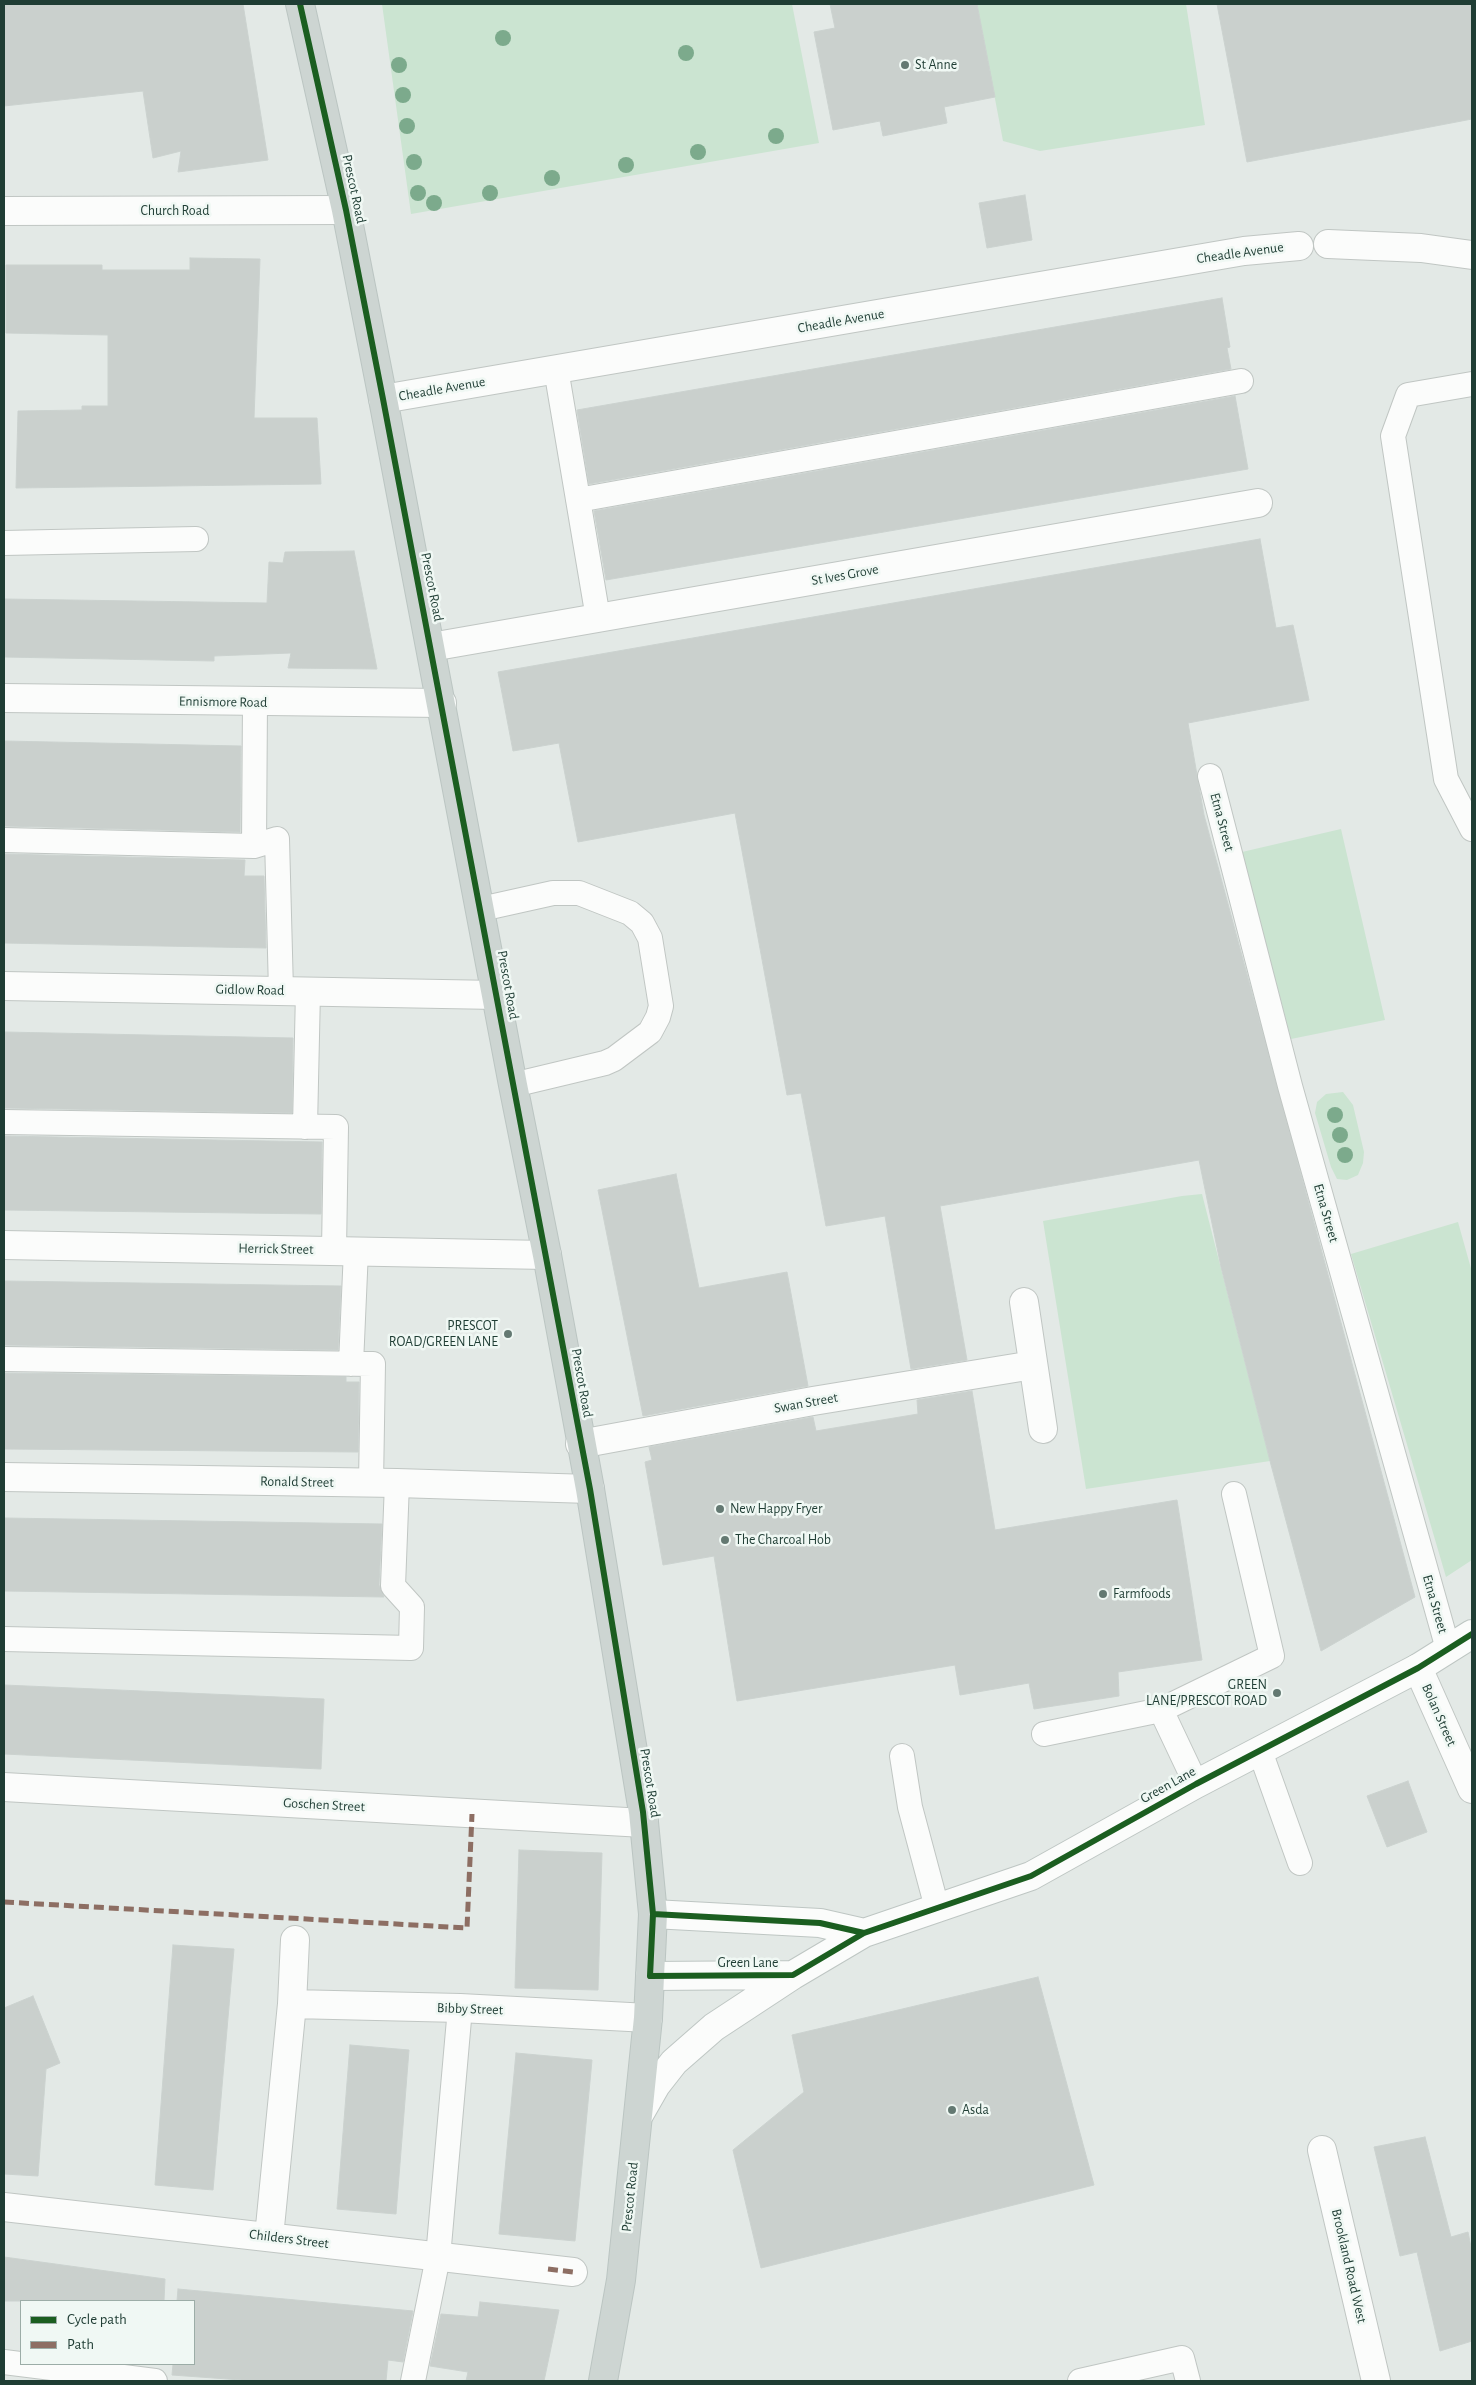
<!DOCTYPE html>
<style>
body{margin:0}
#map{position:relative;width:1476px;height:2385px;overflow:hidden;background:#e3e9e6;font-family:"Alegreya Sans",sans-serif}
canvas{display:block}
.frame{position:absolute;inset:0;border:5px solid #1f3d34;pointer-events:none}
.legend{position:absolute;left:20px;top:2300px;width:175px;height:65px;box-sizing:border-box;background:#f0f8f4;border:1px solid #9cada7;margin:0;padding:6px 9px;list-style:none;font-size:15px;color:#1f3d34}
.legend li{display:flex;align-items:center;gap:10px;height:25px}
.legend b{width:25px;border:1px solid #9cada7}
</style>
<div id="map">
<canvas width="1476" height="2385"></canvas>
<div class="frame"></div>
<ul class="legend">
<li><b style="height:6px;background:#1b5e20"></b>Cycle path</li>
<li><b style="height:6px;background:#8d6e63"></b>Path</li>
</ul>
</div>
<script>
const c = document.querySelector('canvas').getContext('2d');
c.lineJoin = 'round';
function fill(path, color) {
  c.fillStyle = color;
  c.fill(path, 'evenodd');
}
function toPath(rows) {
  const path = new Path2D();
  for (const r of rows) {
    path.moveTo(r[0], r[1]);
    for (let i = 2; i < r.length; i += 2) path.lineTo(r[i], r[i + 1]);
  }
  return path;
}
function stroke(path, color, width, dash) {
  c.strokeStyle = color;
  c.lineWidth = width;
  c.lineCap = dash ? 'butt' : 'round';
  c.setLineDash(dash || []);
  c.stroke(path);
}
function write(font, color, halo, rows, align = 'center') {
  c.font = font + ' "Alegreya Sans",sans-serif';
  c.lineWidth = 5;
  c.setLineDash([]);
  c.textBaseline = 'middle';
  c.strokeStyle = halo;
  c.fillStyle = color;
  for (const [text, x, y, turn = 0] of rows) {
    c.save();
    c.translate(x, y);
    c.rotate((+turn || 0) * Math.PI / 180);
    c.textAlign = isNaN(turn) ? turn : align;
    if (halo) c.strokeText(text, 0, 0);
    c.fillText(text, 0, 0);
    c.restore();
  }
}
fill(toPath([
 [382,4,792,4,819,143,411,214],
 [977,4,1186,4,1205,125,1040,151,1003,141],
 [1341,829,1385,1020,1291,1039,1242,852],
 [1343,1092,1353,1105,1364,1152,1363,1163,1358,1175,1347,1180,1337,1179,1331,1167,1315,1113,1317,1102,1326,1094],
 [1202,1194,1270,1461,1086,1489,1043,1221,1182,1196],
 [1458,1222,1472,1272,1472,1560,1446,1577,1351,1254]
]), '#cbe4d1');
const building = toPath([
 [5,4,243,4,268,160,178,172,181,151,153,158,143,91,4,106,5,4],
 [830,4,977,4,995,97,944,107,947,123,883,136,880,121,833,130,814,32,835,28,830,4],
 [1217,4,1472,4,1472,119,1247,162,1217,4],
 [1025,195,1032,240,987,248,979,203,1025,195],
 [190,258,260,259,254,418,317,418,321,484,16,488,18,411,82,410,82,406,108,406,108,335,6,333,6,265,102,265,102,270,190,270,190,258],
 [1222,298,1230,347,1227,348,1231,369,589,484,577,410,1222,298],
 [1235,396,1248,469,606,580,594,511,1235,396],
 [1260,539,1276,628,1293,625,1309,700,1188,723,1204,815,1415,1597,1321,1651,1270,1461,1221,1267,1199,1160,940,1206,967,1360,911,1369,885,1216,826,1226,801,1093,787,1095,735,813,578,842,559,743,513,751,498,672,1260,539],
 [354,551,377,669,288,668,291,653,214,656,214,661,4,657,4,599,267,603,269,562,283,563,285,552,354,551],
 [4,741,241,746,240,832,4,826,4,741],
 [4,854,245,860,244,876,264,876,266,948,4,943,4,854],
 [4,1032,293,1038,292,1113,4,1108,4,1032],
 [4,1136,322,1142,321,1214,4,1210,4,1136],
 [676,1174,699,1288,787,1272,808,1386,643,1416,598,1190,676,1174],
 [4,1281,341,1286,338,1350,4,1345,4,1281],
 [4,1373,346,1377,346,1382,359,1382,358,1452,4,1449,4,1373],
 [972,1391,995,1530,1177,1500,1202,1660,1118,1672,1119,1696,1034,1709,1029,1683,960,1695,955,1665,737,1701,714,1556,663,1565,645,1462,652,1460,649,1447,813,1417,816,1431,918,1414,917,1400,972,1391],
 [4,1518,382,1524,379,1585,384,1597,4,1591,4,1518],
 [4,1685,324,1699,321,1769,4,1754,4,1685],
 [1408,1781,1427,1832,1387,1847,1367,1796,1408,1781],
 [519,1850,602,1853,598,1990,515,1988,519,1850],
 [173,1945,234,1949,213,2190,155,2185,173,1945],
 [1038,1977,1094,2185,761,2268,733,2150,804,2092,792,2035,1038,1977],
 [33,1996,60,2063,46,2069,38,2176,4,2174,4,2008,33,1996],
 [350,2045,409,2050,396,2214,337,2209,350,2045],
 [516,2053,592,2060,575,2241,499,2234,516,2053],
 [1425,2137,1451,2237,1468,2232,1472,2252,1472,2341,1440,2351,1417,2252,1400,2256,1374,2147,1425,2137],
 [4,2257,165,2279,164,2301,4,2301,4,2257],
 [178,2289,413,2311,403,2362,388,2360,386,2381,255,2381,172,2375,173,2364,194,2364,194,2301,177,2301,178,2289],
 [480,2302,559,2310,544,2381,466,2381,468,2372,430,2366,441,2314,478,2317,480,2302]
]);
fill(building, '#cad0cd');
stroke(building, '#cbd2cf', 1);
const lane = toPath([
 [556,369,598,618],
 [1472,384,1408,395,1393,436,1446,779,1472,829],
 [578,500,1241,381],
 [4,543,196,539],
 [1210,776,1290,1086,1448,1649],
 [4,840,254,846,277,839,281,991],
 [254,846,255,702],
 [481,909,553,893,579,893,630,913,642,923,650,938,661,1006,658,1017,650,1032,614,1059,605,1063,513,1085],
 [4,1122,336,1127,334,1250],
 [305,1127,308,991],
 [4,1359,373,1364,371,1483],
 [351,1364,356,1250],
 [4,1639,411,1648,412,1607,393,1586,397,1483],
 [1044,1734,1161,1710],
 [1260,1751,1300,1863],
 [902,1756,910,1807,937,1908],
 [1196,1784,1161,1710,1272,1656,1234,1494],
 [4,2362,155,2381],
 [413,2381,438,2257,460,2008],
 [1080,2381,1182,2358,1188,2381]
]);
const street = toPath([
 [4,211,346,210],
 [1328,244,1421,248,1472,255],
 [383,399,1244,251,1299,246],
 [431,647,1258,503],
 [4,698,442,703],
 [4,986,497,995],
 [4,1245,547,1255],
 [1024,1302,1043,1429],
 [580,1444,813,1401,1033,1365],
 [4,1477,397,1483,590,1489],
 [1418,1668,1472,1789],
 [4,1787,644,1823],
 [292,2004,460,2008,648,2018],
 [1322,2150,1376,2381],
 [4,2207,573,2272],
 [269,2237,292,2004,295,1940]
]);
const secondary = toPath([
 [653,1914,820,1923,864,1933],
 [650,1976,793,1975],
 [640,2113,656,2085,674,2062,714,2027,793,1975,864,1933,1031,1876,1196,1784,1418,1668,1472,1634]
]);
const primary = toPath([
 [300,4,346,210,383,399,513,1085,547,1255,590,1489,643,1812,653,1914,648,2018,621,2280,603,2381]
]);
stroke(lane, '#c0c6c3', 26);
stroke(street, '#c0c6c3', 30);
stroke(secondary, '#bec6c3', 30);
stroke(primary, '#bbc5c2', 30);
stroke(lane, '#fbfcfb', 24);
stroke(street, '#fbfcfb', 28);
stroke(secondary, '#fbfcfb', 28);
stroke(primary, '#cdd5d2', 28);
stroke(toPath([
 [4,1902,467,1928,472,1814],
 [548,2269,573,2272]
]), '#8d6e63', 5, [10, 5]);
stroke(toPath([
 [300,4,346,210,383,399,590,1489,643,1812,653,1914,650,1976,793,1975,864,1933,1031,1876,1196,1784,1418,1668,1472,1634],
 [653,1914,820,1923,864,1933]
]), '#1b5e20', 6);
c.fillStyle = '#7caa8c';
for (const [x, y] of [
 [503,38],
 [686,53],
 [399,65],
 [403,95],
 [407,126],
 [776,136],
 [698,152],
 [414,162],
 [626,165],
 [552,178],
 [418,193],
 [490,193],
 [434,203],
 [1335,1115],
 [1340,1135],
 [1345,1155]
]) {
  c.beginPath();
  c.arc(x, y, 8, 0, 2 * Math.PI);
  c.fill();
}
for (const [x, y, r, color] of [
 [905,65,5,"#647972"],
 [508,1334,5,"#647972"],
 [720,1509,5,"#647972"],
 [725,1540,5,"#647972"],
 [1103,1594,5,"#647972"],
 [1277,1693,5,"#647972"],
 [952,2110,5,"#647972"]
]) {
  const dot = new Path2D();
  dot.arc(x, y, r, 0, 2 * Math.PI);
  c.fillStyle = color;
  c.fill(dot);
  stroke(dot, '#f0f8f4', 2);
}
write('14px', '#1f3d34', '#f0f8f4', [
 ["St Anne",915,65],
 ["PRESCOT",498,1326,"right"],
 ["ROAD/GREEN LANE",498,1342,"right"],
 ["New Happy Fryer",730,1509],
 ["The Charcoal Hob",735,1540],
 ["Farmfoods",1113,1594],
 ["GREEN",1267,1685,"right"],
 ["LANE/PRESCOT ROAD",1267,1701,"right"],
 ["Asda",962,2110]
], 'left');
write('14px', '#1f3d34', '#f0f8f4', [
 ["Prescot Road",354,189,78],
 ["Church Road",175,211],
 ["Cheadle Avenue",1240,253,-8],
 ["Cheadle Avenue",841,321,-10],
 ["Cheadle Avenue",442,389,-10],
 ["St Ives Grove",845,575,-10],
 ["Prescot Road",432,587,79],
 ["Ennismore Road",223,702,1],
 ["Etna Street",1222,822,75],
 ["Prescot Road",508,985,80],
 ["Gidlow Road",250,990,1],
 ["Etna Street",1326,1213,74],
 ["Herrick Street",276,1249,1],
 ["Prescot Road",582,1383,80],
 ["Swan Street",806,1403,-10],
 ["Ronald Street",297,1482,1],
 ["Etna Street",1435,1604,74],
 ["Bolan Street",1439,1715,66],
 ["Prescot Road",650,1783,81],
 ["Green Lane",1168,1785,-29],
 ["Goschen Street",324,1805,3],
 ["Green Lane",748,1963],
 ["Bibby Street",470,2009,2],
 ["Prescot Road",630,2197,-84],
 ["Childers Street",289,2239,7],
 ["Brookland Road West",1349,2266,77]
]);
</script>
